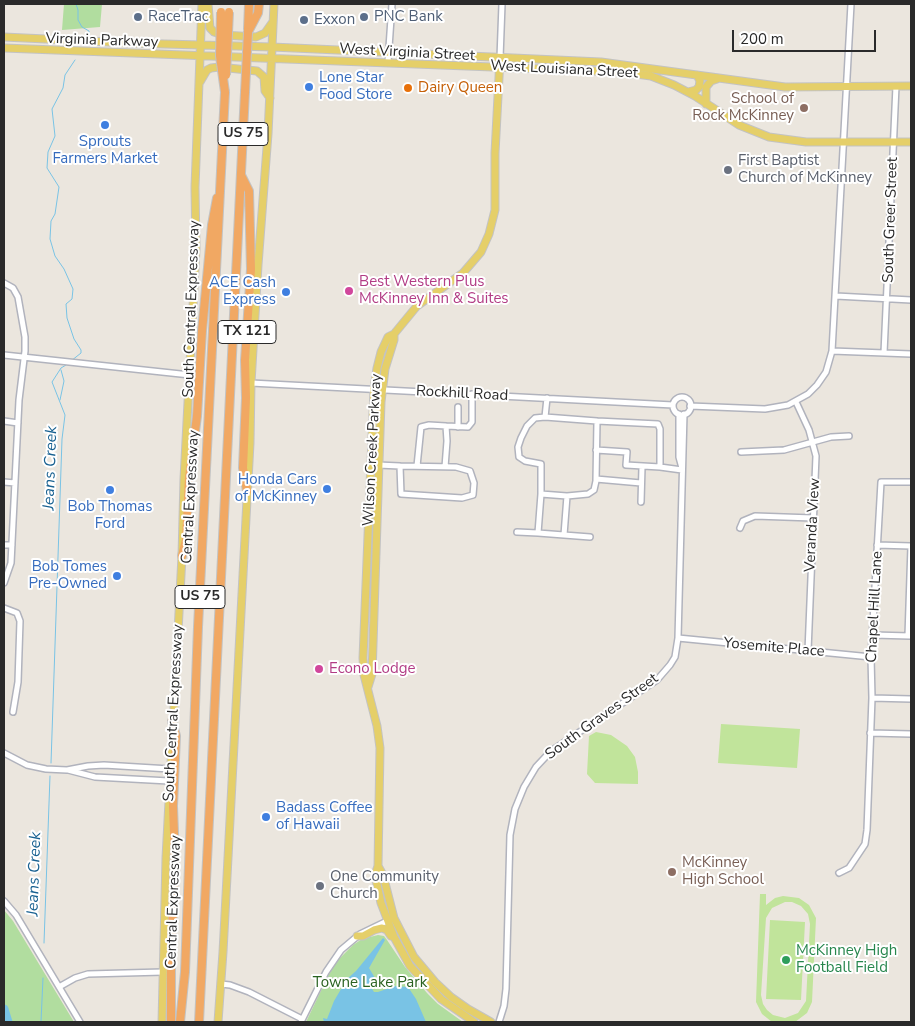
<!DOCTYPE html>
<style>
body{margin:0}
#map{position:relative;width:915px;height:1026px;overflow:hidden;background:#ebe6de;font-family:"Nunito Sans",sans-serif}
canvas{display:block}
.frame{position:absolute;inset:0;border:5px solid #2a2a2a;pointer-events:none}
.scale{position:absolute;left:732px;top:30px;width:144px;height:22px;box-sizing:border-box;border:2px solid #2a2a2a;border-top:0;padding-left:6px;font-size:15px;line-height:18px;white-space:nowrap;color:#2a2a2a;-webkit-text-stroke:4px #fff;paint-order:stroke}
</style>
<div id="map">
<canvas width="915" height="1026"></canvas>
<div class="frame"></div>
<div class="scale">200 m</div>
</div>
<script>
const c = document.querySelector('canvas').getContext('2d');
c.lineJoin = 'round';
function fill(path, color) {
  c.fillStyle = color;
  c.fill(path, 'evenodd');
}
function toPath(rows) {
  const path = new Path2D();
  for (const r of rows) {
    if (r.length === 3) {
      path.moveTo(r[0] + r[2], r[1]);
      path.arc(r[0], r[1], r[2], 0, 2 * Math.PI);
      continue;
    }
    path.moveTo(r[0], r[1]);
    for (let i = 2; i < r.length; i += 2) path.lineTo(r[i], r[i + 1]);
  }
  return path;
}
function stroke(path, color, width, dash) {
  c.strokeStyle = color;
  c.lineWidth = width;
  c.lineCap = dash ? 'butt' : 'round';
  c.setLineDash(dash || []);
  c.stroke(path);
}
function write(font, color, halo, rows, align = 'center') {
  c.font = font + ' "Nunito Sans",sans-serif';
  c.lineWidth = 4;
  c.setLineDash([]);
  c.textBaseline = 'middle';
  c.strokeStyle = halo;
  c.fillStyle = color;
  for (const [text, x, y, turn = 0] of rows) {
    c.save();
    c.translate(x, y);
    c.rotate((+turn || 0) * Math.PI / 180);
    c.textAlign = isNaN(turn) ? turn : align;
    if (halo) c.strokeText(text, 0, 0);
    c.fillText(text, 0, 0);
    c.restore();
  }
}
fill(toPath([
 [64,4,102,4,100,27,62,30],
 [4,910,13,921,74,1022,4,1022],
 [378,935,384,936,387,940,405,967,427,993,438,1004,463,1022,306,1022,328,976,337,961,353,945,362,939]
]), '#b1dd9f');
fill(toPath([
 [721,724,800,729,797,768,718,763],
 [596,732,611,735,627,746,635,757,638,772,638,784,595,783,587,774,589,736],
 [760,894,766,894,766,905,775,898,783,896,799,898,809,905,816,918,812,1002,807,1013,795,1022,772,1022,762,1014,756,1002],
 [785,902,792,902,801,906,808,914,810,924,806,1001,798,1013,785,1018,773,1015,767,1010,763,1004,761,995,766,918,772,908],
 [770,920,805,922,801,1000,766,999]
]), '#c1e49b');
fill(toPath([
 [383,938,385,940,369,968,375,978,372,989,374,992,378,992,395,986,408,987,416,999,426,1022,324,1022,323,1018,327,1019,334,1001,347,979,356,971]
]), '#79c3e5');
stroke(toPath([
 [76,4,78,10,78,20,82,27,89,31,89,35],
 [71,361,81,353,81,350,74,339,67,318,66,304,72,299,73,289,64,269,55,256,50,239,51,221,55,214,59,187,47,168,48,152,55,136,52,109,63,88,65,75,75,60],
 [60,400,64,381,61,370],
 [51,763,62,439,65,415,52,382,61,368,66,365],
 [44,943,50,776],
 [41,1022,43,978]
]), '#79c3e5', 1);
stroke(toPath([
 [4,1009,8,1022]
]), '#79c3e5', 9);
const minor = toPath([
 [500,58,502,4],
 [388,62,392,4],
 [4,283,13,288,18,297,25,337,25,351,19,400,11,563,4,583],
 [836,296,911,300],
 [832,351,911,354],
 [884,353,896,86],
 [4,355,190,375],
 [251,383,673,405],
 [682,406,9],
 [796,402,809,430,816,456,808,651],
 [690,406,765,409,788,405,808,394,817,385,826,372,832,351,851,4],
 [458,407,458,427],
 [679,414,679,457,682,468],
 [545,417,597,421,596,481,594,490,588,494,567,496,541,494,541,464,525,461,519,457,518,447,521,438,527,426,535,418,545,417,547,398],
 [4,421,18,423],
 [597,421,658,424,660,429,660,467,682,470],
 [446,426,468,427,472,422,472,394],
 [596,450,627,452,626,465,660,467],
 [741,452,784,450,831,437,849,436],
 [378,465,400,466,401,494,462,498,473,495,474,483,470,471,456,467,400,466],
 [417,466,421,427,429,425,446,426,447,441,445,467],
 [596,479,641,483],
 [4,482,15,483],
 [641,502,642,467],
 [740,528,743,521,755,516,813,518],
 [517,532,538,533,541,494],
 [538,533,590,537],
 [564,535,567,496],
 [4,545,12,545],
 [877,545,911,546,908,636],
 [4,608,17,613,20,621,18,682,13,712],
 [873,635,910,636],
 [678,638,871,657],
 [872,698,911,699],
 [870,733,911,734],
 [4,753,27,765,46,769,67,770,88,766,104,765,170,769],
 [68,770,95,777,169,781],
 [839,873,849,868,865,844,867,830,872,698,871,657,881,482,911,482],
 [4,901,16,915,80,1022],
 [221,984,230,985,249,992,302,1019],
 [59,987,75,978,88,974,163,972],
 [301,1022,326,972,341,950,360,934,389,920],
 [499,1022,504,1006,506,989,510,835,515,809,524,787,536,767,551,751,657,680,670,665,675,657,678,638,684,414]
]);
const major = toPath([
 [208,4,210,28,214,32,223,35,256,37,265,33,272,23],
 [4,37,129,43,272,47,601,62,785,87,911,86],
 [4,48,621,72,651,76,674,85,695,96,739,125,769,137,806,142,911,142],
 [200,82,207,70,211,68,219,67,257,71,264,77,265,91,270,98],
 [688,92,696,90,699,87,700,81,697,75],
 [706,104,706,87,711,81,717,79],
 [368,687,372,674,381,402,385,369,394,340,394,334],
 [378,866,383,875,394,918,414,957,435,982,451,997,468,1009,491,1022],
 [357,936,363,936,374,930,382,928,387,930,391,936],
 [162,1022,166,858,182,556,184,479,196,249,195,187,202,4],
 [218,1022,223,952,250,443,251,383,258,265,268,134,274,4],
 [474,1022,441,999,410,966,394,937,381,903,375,875,378,866,380,748,377,726,364,675,363,658,374,389,377,368,381,352,388,337,394,334,417,306,463,273,481,252,489,234,495,210,495,153,500,58]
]);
const highway = toPath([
 [248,29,249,4],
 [248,32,258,13,259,4],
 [241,175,249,191,251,269,245,360,246,398,243,468,247,491],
 [182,556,186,540,189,477,197,416,202,331,212,225,217,198],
 [171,1022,171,955,175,860,173,806,176,736,172,721],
 [180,1022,185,972,198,627,225,92],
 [199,1022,245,92]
]);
stroke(minor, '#b1b3bd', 8);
stroke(major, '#c3c3c3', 9);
stroke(highway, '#c3c3c3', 10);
stroke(minor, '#fff', 5);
stroke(major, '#e5cf69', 7);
stroke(highway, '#f1a863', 8);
const highwayBridge = toPath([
 [221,12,220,56,225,92],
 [226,75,229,12],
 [245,92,248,32]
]);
stroke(highwayBridge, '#c3c3c3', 10, []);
stroke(highwayBridge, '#f1a863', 8);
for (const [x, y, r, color] of [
 [138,17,5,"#5c6f8a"],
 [364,17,5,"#5c6f8a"],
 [304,20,5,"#5c6f8a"],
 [309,87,5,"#3f7fe0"],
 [408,88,5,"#e8710a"],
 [804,108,5,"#8d6e63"],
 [105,125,5,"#3f7fe0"],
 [728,170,5,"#6b7280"],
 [349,291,5,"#d1479c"],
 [286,292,5,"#3f7fe0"],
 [327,489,5,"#3f7fe0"],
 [110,490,5,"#3f7fe0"],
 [117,576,5,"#3f7fe0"],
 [319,669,5,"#d1479c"],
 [266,817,5,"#3f7fe0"],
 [672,872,5,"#8d6e63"],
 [320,886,5,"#6b7280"],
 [786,960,5,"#2e9e5b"]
]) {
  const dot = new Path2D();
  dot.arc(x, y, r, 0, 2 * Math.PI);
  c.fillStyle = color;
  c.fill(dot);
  stroke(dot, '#fff', 2);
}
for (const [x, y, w] of [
 [243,134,50],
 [247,332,58],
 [200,597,50]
]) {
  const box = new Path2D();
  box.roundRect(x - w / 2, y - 11.5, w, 23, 4);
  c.fillStyle = '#fff';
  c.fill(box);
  stroke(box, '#2a2a2a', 1);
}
write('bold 14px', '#2a2a2a', null, [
 ["US 75",243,134],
 ["TX 121",247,332],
 ["US 75",200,597]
]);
write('15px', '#4e5e75', '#fff', [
 ["RaceTrac",148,17],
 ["PNC Bank",374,17],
 ["Exxon",314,20]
], 'left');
write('15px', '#2a2a2a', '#fff', [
 ["Virginia Parkway",102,41,2],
 ["West Virginia Street",407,53,3],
 ["West Louisiana Street",564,70,3],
 ["South Greer Street",891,220,-88],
 ["South Central Expressway",192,309,-88],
 ["Rockhill Road",462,394,3],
 ["Wilson Creek Parkway",373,450,-87],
 ["Central Expressway",191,497,-87],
 ["Veranda View",813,525,-87],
 ["Chapel Hill Lane",875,607,-87],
 ["Yosemite Place",774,648,5],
 ["South Central Expressway",174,713,-87],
 ["South Graves Street",602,717,-36],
 ["Central Expressway",174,902,-88]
]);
write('15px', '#366cbe', '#fff', [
 ["Lone Star",319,78,"left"],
 ["Food Store",319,95,"left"],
 ["Sprouts",105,142,"center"],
 ["Farmers Market",105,159,"center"],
 ["ACE Cash",276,283],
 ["Express",276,300],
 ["Honda Cars",317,480],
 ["of McKinney",317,497],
 ["Bob Thomas",110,507,"center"],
 ["Ford",110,524,"center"],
 ["Bob Tomes",107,567],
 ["Pre-Owned",107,584],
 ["Badass Coffee",276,808,"left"],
 ["of Hawaii",276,825,"left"]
], 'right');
write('15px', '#c56008', '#fff', [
 ["Dairy Queen",418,88]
], 'left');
write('15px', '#785e54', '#fff', [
 ["School of",794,99],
 ["Rock McKinney",794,116],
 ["McKinney",682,863,"left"],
 ["High School",682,880,"left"]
], 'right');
write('15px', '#5b616d', '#fff', [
 ["First Baptist",738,161],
 ["Church of McKinney",738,178],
 ["One Community",330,877],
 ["Church",330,894]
], 'left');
write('15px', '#b23c85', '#fff', [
 ["Best Western Plus",359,282],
 ["McKinney Inn & Suites",359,299],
 ["Econo Lodge",329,669]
], 'left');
write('15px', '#27864d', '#fff', [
 ["McKinney High",796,951],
 ["Football Field",796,968]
], 'left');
write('15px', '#2a6220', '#fff', [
 ["Towne Lake Park",370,983]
]);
write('italic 16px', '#186191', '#fff', [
 ["Jeans Creek",51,468,-88],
 ["Jeans Creek",35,874,-88]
]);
</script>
